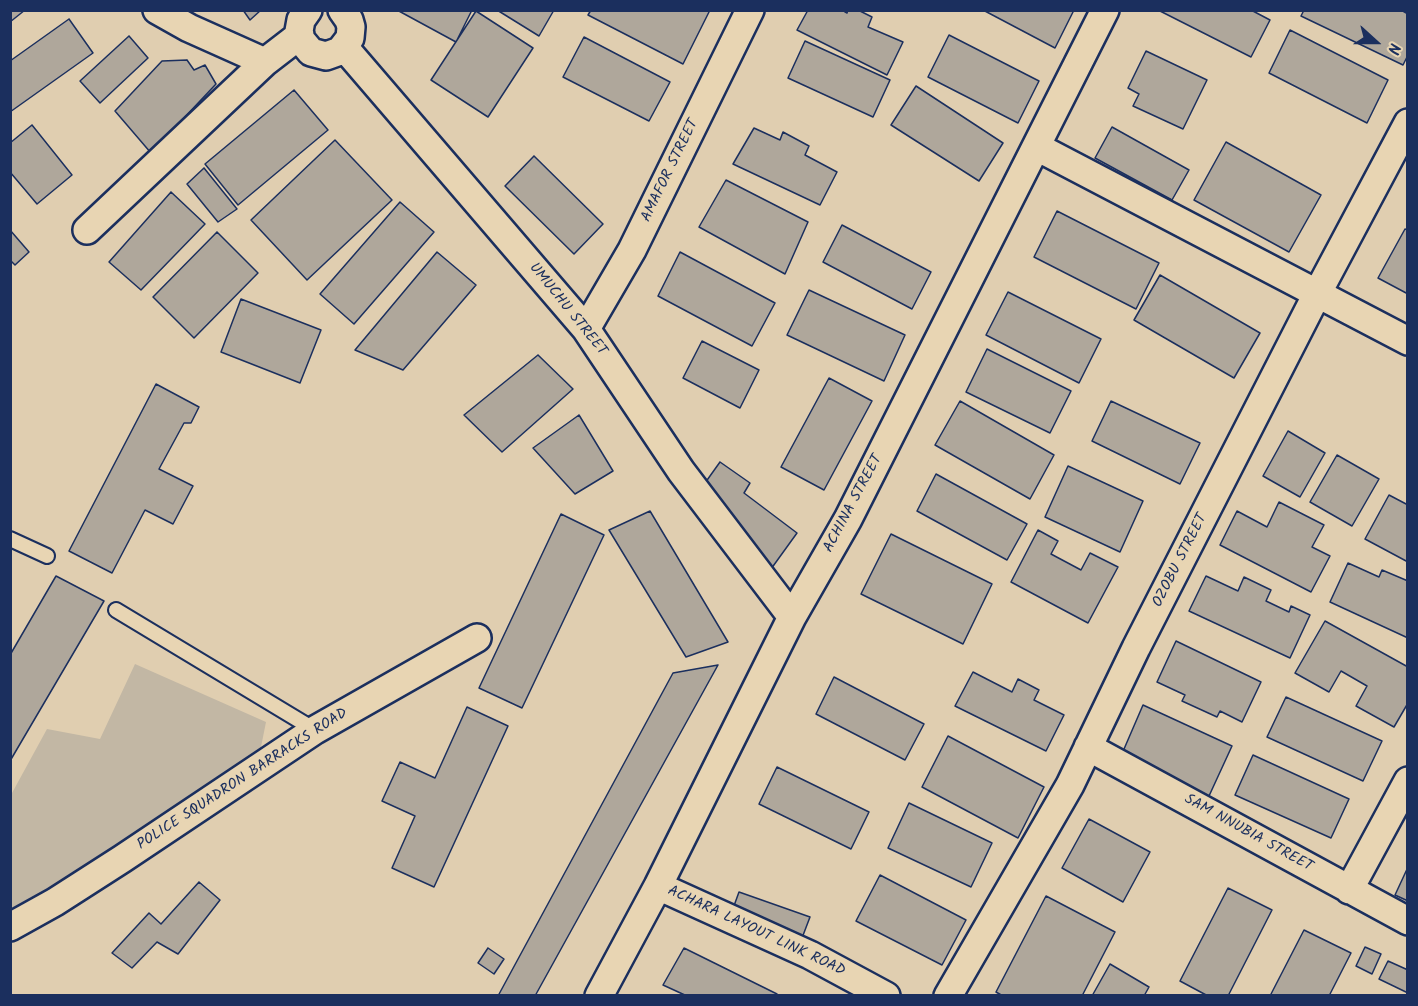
<!DOCTYPE html>
<style>
body{margin:0}
#map{position:relative;width:1418px;height:1006px;overflow:hidden;background:#e0ceb0;font-family:Kalam,sans-serif}
canvas{display:block}
.frame{position:absolute;inset:0;border:12px solid #1b2f5e;pointer-events:none}
.north{position:absolute;left:1346px;top:12px;width:60px;height:60px;-webkit-text-stroke:4px #e8d5b3;paint-order:stroke;rotate:111deg;font-size:16px;font-weight:700;line-height:24px;text-align:center;color:#1b2f5e}
.north::after{content:'';display:block;margin:auto;width:21px;height:27px;background:#1b2f5e;clip-path:polygon(50% 0,100% 100%,50% 72%,0 100%)}
</style>
<div id="map">
<canvas width="1418" height="1006"></canvas>
<div class="frame"></div>
<div class="north">N</div>
</div>
<script>
const c = document.querySelector('canvas').getContext('2d');
c.lineJoin = 'round';
function fill(path, color) {
  c.fillStyle = color;
  c.fill(path, 'evenodd');
}
function toPath(rows) {
  const path = new Path2D();
  for (const r of rows) {
    path.moveTo(r[0], r[1]);
    for (let i = 2; i < r.length; i += 2) path.lineTo(r[i], r[i + 1]);
  }
  return path;
}
function stroke(path, color, width, dash) {
  c.strokeStyle = color;
  c.lineWidth = width;
  c.lineCap = dash ? 'butt' : 'round';
  c.setLineDash(dash || []);
  c.stroke(path);
}
function write(font, color, halo, rows, align = 'center') {
  c.font = font + ' Kalam,sans-serif';
  c.lineWidth = 6;
  c.setLineDash([]);
  c.textBaseline = 'middle';
  c.strokeStyle = halo;
  c.fillStyle = color;
  for (const [text, x, y, turn = 0] of rows) {
    c.save();
    c.translate(x, y);
    c.rotate((+turn || 0) * Math.PI / 180);
    c.textAlign = isNaN(turn) ? turn : align;
    if (halo) c.strokeText(text, 0, 0);
    c.fillText(text, 0, 0);
    c.restore();
  }
}
fill(toPath([
 [135,664,266,722,259,757,11,920,11,793,12,793,47,729,100,739]
]), '#c2b7a4');
const building = toPath([
 [10,10,25,10,10,22,10,10],
 [243,10,261,10,250,20,243,10],
 [397,10,472,10,456,42,397,10],
 [497,10,554,10,539,36,497,10],
 [591,10,710,10,683,64,588,15,591,10],
 [808,10,842,10,847,13,848,10,858,10,872,17,868,27,903,42,887,75,797,30,808,10],
 [983,10,1074,10,1055,48,983,10],
 [1251,10,1270,20,1251,57,1160,11,1251,10],
 [1304,10,1401,10,1408,14,1408,55,1403,65,1301,16,1304,10],
 [476,11,533,48,488,117,431,80,476,11],
 [69,19,93,53,10,112,10,61,69,19],
 [1290,30,1388,80,1367,123,1269,73,1290,30],
 [949,35,1039,81,1018,123,928,77,949,35],
 [129,36,148,58,100,103,80,81,129,36],
 [584,37,670,82,649,121,563,77,584,37],
 [805,41,890,80,873,117,788,78,805,41],
 [1146,51,1207,80,1183,129,1133,106,1139,94,1128,88,1146,51],
 [187,60,194,70,205,65,216,84,151,153,115,111,162,61,187,60],
 [916,86,1003,143,979,181,891,125,916,86],
 [294,90,328,130,238,205,205,164,294,90],
 [32,125,72,175,37,204,10,172,10,143,32,125],
 [1112,127,1189,170,1172,200,1095,158,1112,127],
 [754,128,780,140,783,132,809,146,805,155,837,172,820,205,733,164,754,128],
 [335,140,392,200,307,280,251,220,335,140],
 [1226,142,1321,195,1289,252,1194,200,1226,142],
 [534,156,603,224,574,254,505,186,534,156],
 [204,168,237,209,218,222,187,184,204,168],
 [726,180,808,222,785,274,699,227,726,180],
 [171,192,205,224,141,290,109,262,171,192],
 [400,202,434,232,354,324,320,294,400,202],
 [1057,211,1159,263,1136,309,1034,257,1057,211],
 [842,225,931,272,912,309,823,262,842,225],
 [1405,229,1408,230,1408,294,1378,278,1405,229],
 [10,230,29,252,15,265,10,260,10,230],
 [217,232,258,273,194,338,153,297,217,232],
 [437,252,476,285,403,370,355,350,437,252],
 [680,252,775,303,752,346,658,296,680,252],
 [1160,275,1260,333,1234,378,1134,320,1160,275],
 [809,290,905,335,884,381,787,335,809,290],
 [1008,292,1101,339,1079,383,986,335,1008,292],
 [241,299,321,330,300,383,221,352,241,299],
 [702,341,759,370,740,408,683,378,702,341],
 [987,349,1071,391,1050,433,966,392,987,349],
 [538,355,573,389,502,452,464,415,538,355],
 [829,378,872,401,824,490,781,467,829,378],
 [156,384,199,407,191,423,184,423,159,469,193,486,173,524,145,510,112,573,69,551,156,384],
 [960,401,1054,455,1030,499,935,445,960,401],
 [1111,401,1200,443,1180,484,1092,441,1111,401],
 [579,415,613,471,575,494,533,448,579,415],
 [1288,431,1325,453,1300,497,1263,476,1288,431],
 [1337,455,1379,479,1352,526,1310,502,1337,455],
 [720,462,750,483,744,493,797,533,771,569,700,490,720,462],
 [1068,466,1143,501,1120,552,1045,517,1068,466],
 [936,474,1027,524,1007,560,917,511,936,474],
 [1389,495,1408,505,1408,562,1365,539,1389,495],
 [1279,502,1324,525,1312,547,1330,556,1311,592,1220,545,1237,511,1267,527,1279,502],
 [650,511,728,642,686,657,609,530,650,511],
 [561,514,604,535,522,708,479,688,561,514],
 [1038,530,1058,541,1051,554,1081,570,1090,553,1118,567,1088,623,1011,582,1038,530],
 [891,534,992,584,963,644,861,594,891,534],
 [1348,563,1379,577,1382,570,1408,581,1408,638,1330,602,1348,563],
 [56,576,104,601,10,761,10,655,56,576],
 [1206,576,1238,591,1244,577,1271,590,1266,601,1289,612,1291,606,1310,615,1290,658,1189,611,1206,576],
 [1325,621,1408,667,1408,703,1394,727,1356,706,1367,686,1341,671,1329,692,1295,673,1325,621],
 [1176,641,1261,682,1242,722,1220,711,1217,717,1182,701,1185,695,1157,682,1176,641],
 [718,665,535,996,498,996,673,673,718,665],
 [973,672,1012,692,1018,679,1039,690,1034,700,1064,715,1046,751,955,706,973,672],
 [834,677,924,724,905,760,816,714,834,677],
 [1286,697,1382,741,1363,781,1267,737,1286,697],
 [1143,705,1232,746,1209,796,1121,756,1143,705],
 [467,707,508,726,434,887,392,868,415,816,382,801,400,762,435,778,467,707],
 [948,736,1044,787,1018,838,922,787,948,736],
 [1253,755,1349,799,1331,838,1235,795,1253,755],
 [777,767,869,812,851,849,759,804,777,767],
 [909,803,992,843,971,887,888,848,909,803],
 [1089,819,1150,852,1123,902,1062,868,1089,819],
 [1408,867,1408,901,1395,895,1408,867],
 [880,875,966,920,942,965,856,921,880,875],
 [199,882,220,900,178,954,157,942,132,968,112,953,149,913,161,924,199,882],
 [1228,888,1272,910,1228,996,1208,996,1180,981,1228,888],
 [739,892,810,917,802,938,731,914,739,892],
 [1046,896,1115,932,1082,996,1003,996,996,992,1046,896],
 [1304,930,1351,953,1329,996,1270,996,1304,930],
 [1365,947,1381,954,1372,974,1356,966,1365,947],
 [488,948,504,959,494,974,478,963,488,948],
 [684,948,777,994,776,996,687,996,663,985,684,948],
 [1388,961,1408,970,1408,993,1379,979,1388,961],
 [1110,964,1149,987,1144,996,1092,996,1110,964]
]);
fill(building, '#afa79b');
stroke(building, '#1b2f5e', 1.5);
const lane = toPath([
 [10,539,47,556],
 [116,610,315,730]
]);
const street = toPath([
 [157,10,189,28,265,62],
 [308,10,301,20,299,31,301,40,311,52,326,56,340,51,350,38,351,27,349,20,342,10],
 [344,47,586,329,681,471,792,617],
 [1037,147,1408,341],
 [87,230,265,62,300,35],
 [586,329,632,250,750,10],
 [1088,747,1408,921],
 [658,886,810,955,886,996],
 [1349,890,1408,781],
 [10,927,55,902,122,859,315,730,477,638],
 [599,996,658,886,792,617,848,519,1105,10],
 [948,996,1070,785,1136,648,1317,294,1408,123]
]);
stroke(lane, '#1b2f5e', 18);
stroke(street, '#1b2f5e', 32);
stroke(lane, '#e8d5b3', 14);
stroke(street, '#e8d5b3', 27);
write('15px', '#1b2f5e', '#e8d5b3', [
 ["AMAFOR STREET",671,171,-64],
 ["UMUCHU STREET",567,310,51],
 ["ACHINA STREET",854,504,-62],
 ["OZOBU STREET",1181,561,-63],
 ["POLICE SQUADRON BARRACKS ROAD",243,780,-33],
 ["SAM NNUBIA STREET",1248,834,29],
 ["ACHARA LAYOUT LINK ROAD",756,932,25]
]);
</script>
